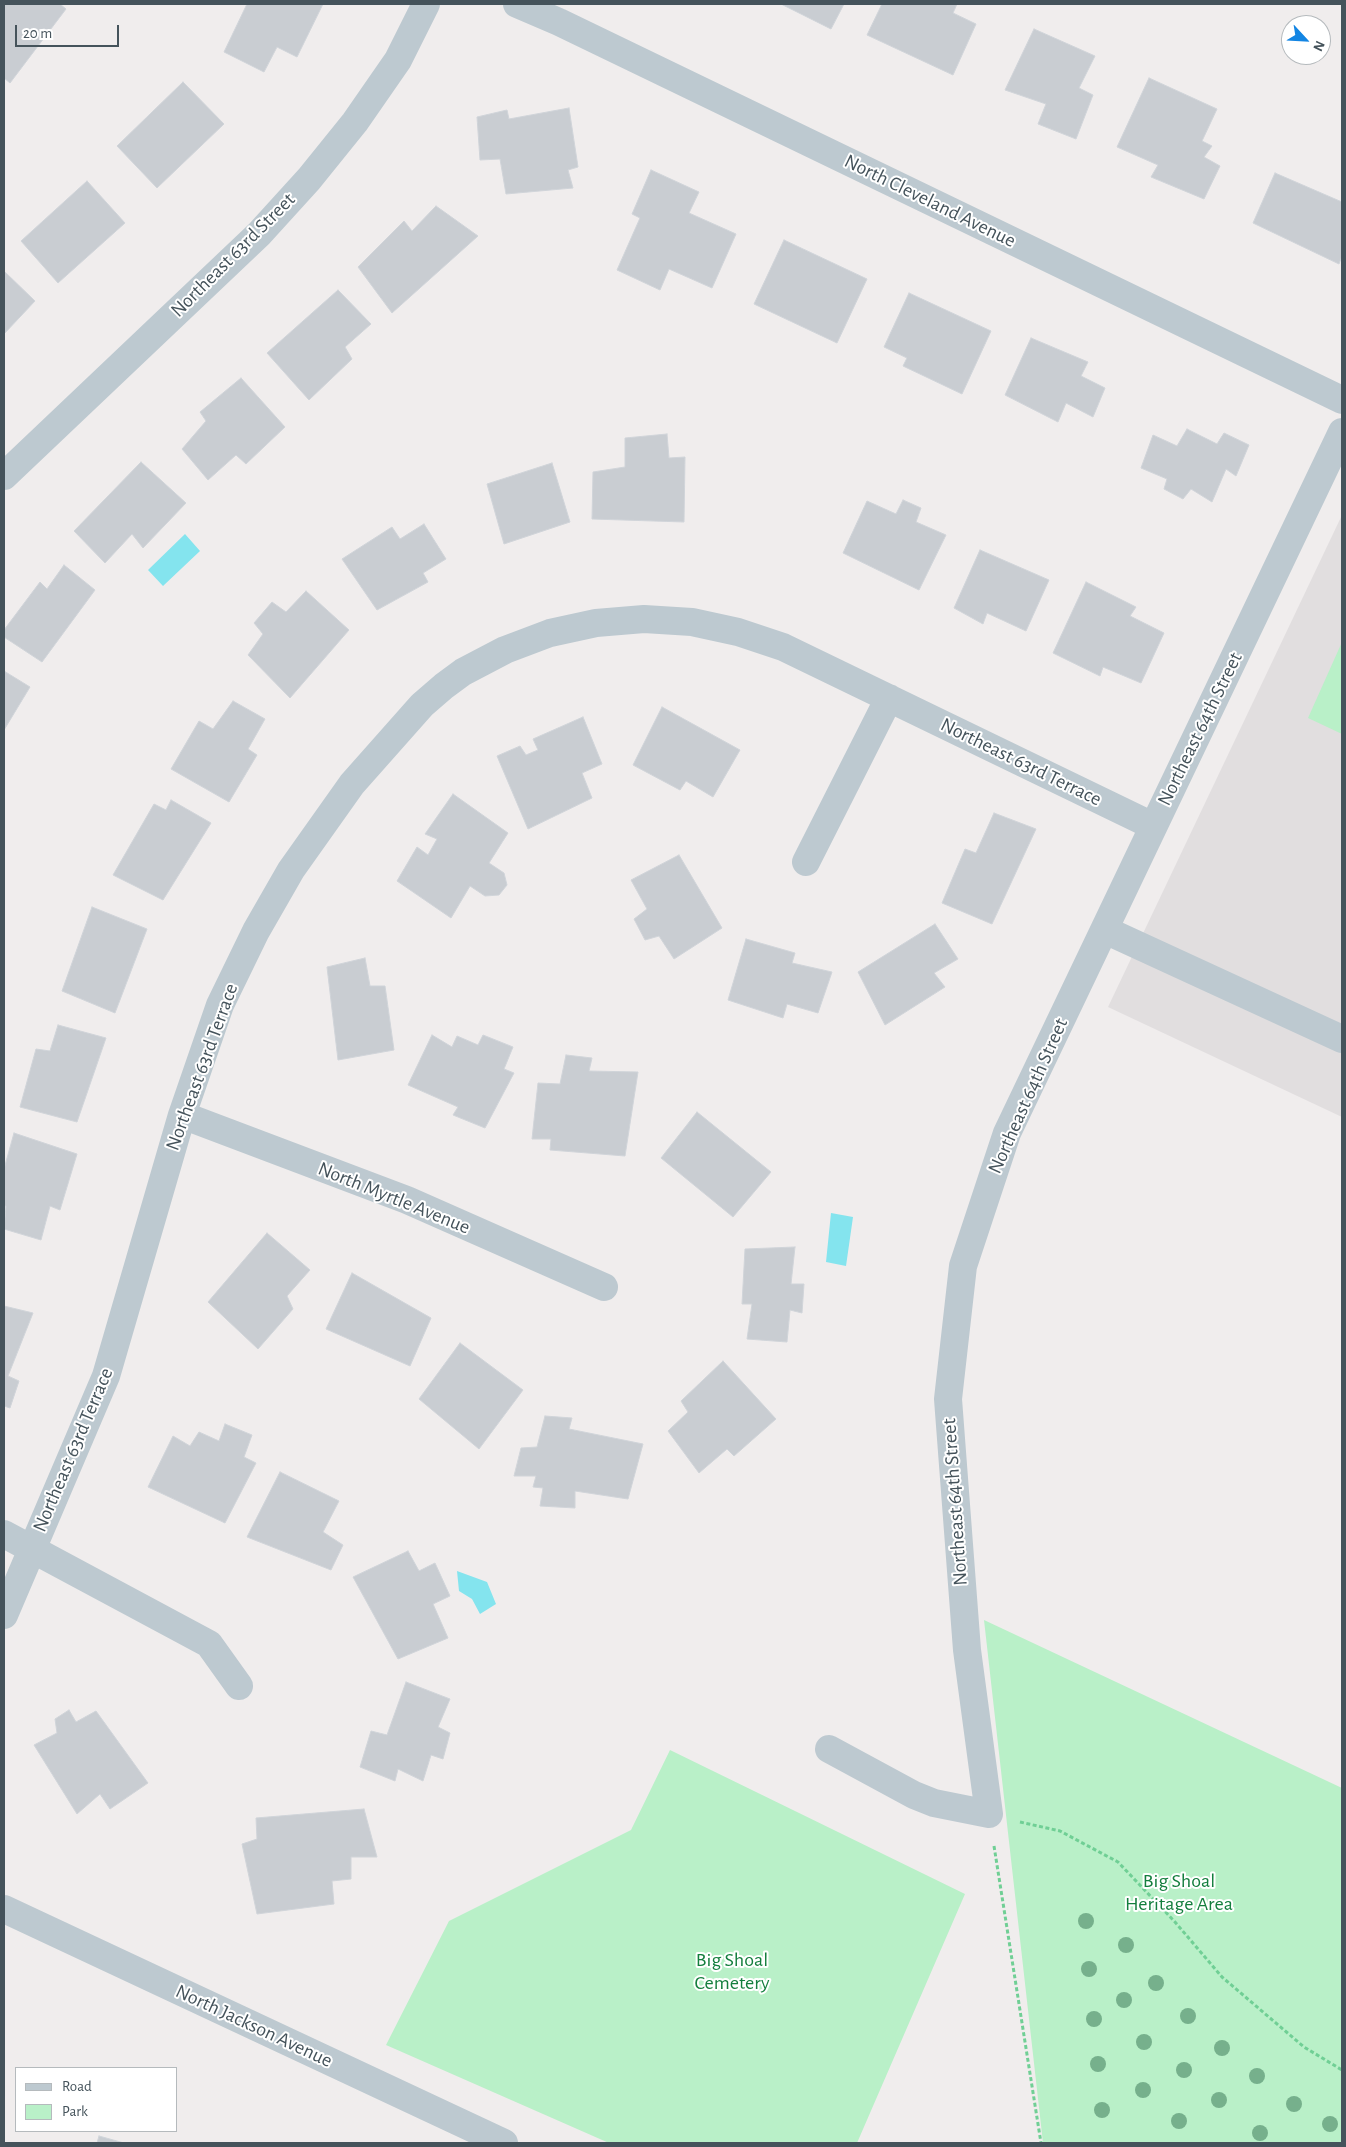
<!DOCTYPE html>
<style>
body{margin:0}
#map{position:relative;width:1346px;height:2147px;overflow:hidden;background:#f0eded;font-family:"Alegreya Sans",sans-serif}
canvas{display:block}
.frame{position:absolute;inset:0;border:5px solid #45535b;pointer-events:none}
.legend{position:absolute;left:15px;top:2067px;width:162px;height:65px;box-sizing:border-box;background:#fff;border:1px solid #b5babd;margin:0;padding:6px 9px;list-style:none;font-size:15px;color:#45535b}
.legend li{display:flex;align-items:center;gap:10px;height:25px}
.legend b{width:25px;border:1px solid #b5babd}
.north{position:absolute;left:1281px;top:15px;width:50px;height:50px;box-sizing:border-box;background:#fff;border:1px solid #b5babd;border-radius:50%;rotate:115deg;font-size:14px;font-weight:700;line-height:20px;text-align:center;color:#45535b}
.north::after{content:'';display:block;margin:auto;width:18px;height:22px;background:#1385e3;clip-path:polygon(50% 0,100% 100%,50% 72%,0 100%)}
.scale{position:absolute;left:15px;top:25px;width:104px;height:22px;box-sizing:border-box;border:2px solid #45535b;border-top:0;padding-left:6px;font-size:15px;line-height:18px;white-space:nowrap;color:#45535b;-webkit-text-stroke:4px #fff;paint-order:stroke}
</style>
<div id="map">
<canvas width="1346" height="2147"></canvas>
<div class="frame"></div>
<ul class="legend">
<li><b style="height:6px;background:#bdc9d0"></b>Road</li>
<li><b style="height:14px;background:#b9f0c8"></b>Park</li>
</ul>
<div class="north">N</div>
<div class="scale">20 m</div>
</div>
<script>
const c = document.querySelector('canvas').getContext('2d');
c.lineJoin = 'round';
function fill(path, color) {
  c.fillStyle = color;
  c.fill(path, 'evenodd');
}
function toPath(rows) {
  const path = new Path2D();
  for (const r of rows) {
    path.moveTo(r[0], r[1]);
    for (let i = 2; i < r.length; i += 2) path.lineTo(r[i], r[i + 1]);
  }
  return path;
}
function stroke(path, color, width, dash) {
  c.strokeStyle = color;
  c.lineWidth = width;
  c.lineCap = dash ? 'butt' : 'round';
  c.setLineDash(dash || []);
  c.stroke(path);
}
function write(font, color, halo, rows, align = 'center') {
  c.font = font + ' "Alegreya Sans",sans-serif';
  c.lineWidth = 4;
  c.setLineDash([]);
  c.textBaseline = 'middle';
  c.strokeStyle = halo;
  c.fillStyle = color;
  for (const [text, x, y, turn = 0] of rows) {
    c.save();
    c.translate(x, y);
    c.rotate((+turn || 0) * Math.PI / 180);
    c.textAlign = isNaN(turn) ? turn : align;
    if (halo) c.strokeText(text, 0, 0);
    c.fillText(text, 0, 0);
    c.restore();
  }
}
fill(toPath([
 [1342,515,1342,1117,1108,1007]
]), '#e1dedf');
fill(toPath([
 [1342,642,1342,734,1308,718],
 [984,1620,1342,1788,1342,2143,1043,2143],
 [670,1750,965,1894,857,2143,609,2143,386,2045,449,1921,631,1830]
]), '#b9f0c8');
fill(toPath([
 [185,534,200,551,163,586,148,570],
 [831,1213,853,1217,846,1266,826,1262],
 [457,1571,487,1582,496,1604,480,1614,472,1599,459,1591]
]), '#84e4ee');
const building = toPath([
 [4,4,60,4,66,9,10,83,4,78,4,4],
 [247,4,323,4,297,57,277,47,264,72,224,52,247,4],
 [781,4,844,4,831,29,781,4],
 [882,4,957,4,953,13,976,24,953,75,867,35,882,4],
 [1034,29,1095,56,1079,88,1093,95,1076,139,1038,124,1046,104,1005,90,1034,29],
 [1149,78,1217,109,1202,141,1212,146,1204,157,1220,166,1204,199,1151,177,1158,165,1117,147,1149,78],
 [183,82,224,124,157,188,117,146,183,82],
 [569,108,578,167,568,170,573,188,506,194,500,159,480,160,477,117,507,110,509,119,569,108],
 [651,170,699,192,689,213,736,234,712,288,669,269,660,290,617,270,640,218,632,214,651,170],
 [1275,173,1342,202,1342,256,1339,264,1253,223,1275,173],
 [87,181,125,223,58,283,21,241,87,181],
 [436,206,478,236,392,313,358,267,404,221,412,231,436,206],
 [784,240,867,279,837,343,754,304,784,240],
 [4,271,35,301,4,334,4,271],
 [338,290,371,324,345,347,352,359,309,400,267,353,338,290],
 [909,293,991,331,962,394,903,366,907,358,884,347,909,293],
 [1031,338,1088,362,1081,376,1105,388,1093,417,1066,403,1058,422,1005,395,1031,338],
 [241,378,285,427,246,464,236,455,208,480,182,449,206,421,200,412,241,378],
 [1187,429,1217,444,1224,433,1249,445,1236,476,1226,469,1212,502,1191,489,1183,499,1164,489,1167,479,1141,468,1153,435,1177,446,1187,429],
 [667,434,669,458,685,457,684,522,592,519,593,472,625,467,625,438,667,434],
 [141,462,186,503,143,548,132,534,105,563,74,531,141,462],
 [552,463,570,522,504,544,487,484,552,463],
 [903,500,921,508,916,522,946,535,919,590,843,553,867,501,896,514,903,500],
 [424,524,446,559,423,573,428,582,377,610,342,559,392,527,400,539,424,524],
 [980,550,1049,580,1026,631,987,613,983,624,954,608,980,550],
 [64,565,95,590,42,662,4,637,4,630,40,582,47,589,64,565],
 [1086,582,1136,607,1130,616,1164,633,1141,683,1103,667,1100,676,1053,653,1086,582],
 [306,591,349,630,290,698,248,655,263,634,254,623,272,602,286,612,306,591],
 [4,671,30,687,4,730,4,671],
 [233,701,265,719,248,749,257,755,229,802,171,769,199,721,213,729,233,701],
 [662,707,740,750,713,797,686,781,680,790,633,765,662,707],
 [583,717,602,764,582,773,592,798,528,829,497,756,520,746,526,755,538,750,533,739,583,717],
 [453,794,508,833,489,863,504,873,507,885,499,895,485,896,470,886,451,918,397,881,417,847,428,855,437,839,425,834,453,794],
 [171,800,211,823,163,900,113,875,154,804,166,810,171,800],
 [994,813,1036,829,992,924,942,903,965,849,976,853,994,813],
 [679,855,722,928,674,959,659,936,645,940,634,919,647,909,631,880,679,855],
 [92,907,147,929,115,1013,62,991,92,907],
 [935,924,958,959,934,973,945,987,885,1025,858,972,935,924],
 [746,939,795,953,792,963,832,972,818,1013,787,1004,783,1018,728,1000,746,939],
 [365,958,370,986,385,986,394,1050,338,1060,327,967,365,958],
 [58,1025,106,1038,77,1122,20,1107,36,1049,50,1051,58,1025],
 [432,1035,452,1047,457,1036,478,1045,483,1035,513,1047,504,1069,514,1073,485,1128,453,1115,458,1107,408,1085,432,1035],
 [566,1055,592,1058,589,1071,638,1072,625,1156,550,1150,551,1139,532,1139,538,1083,560,1084,566,1055],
 [697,1112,771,1172,733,1217,661,1158,697,1112],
 [14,1133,77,1154,60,1210,50,1206,41,1240,4,1229,6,1206,4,1206,4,1169,14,1133],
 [267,1233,310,1270,287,1296,293,1309,258,1349,208,1302,267,1233],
 [795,1247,791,1284,804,1284,802,1313,790,1310,787,1342,747,1339,752,1304,742,1304,745,1249,795,1247],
 [352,1273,431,1318,410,1366,326,1329,352,1273],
 [4,1306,33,1313,8,1376,19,1381,10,1408,4,1406,4,1306],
 [460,1343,523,1390,479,1449,419,1399,460,1343],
 [723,1361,776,1419,734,1456,727,1449,699,1473,668,1431,688,1412,681,1401,723,1361],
 [545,1416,572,1418,569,1429,643,1444,628,1499,575,1491,575,1508,540,1506,543,1488,533,1487,536,1476,514,1476,521,1448,537,1447,545,1416],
 [225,1424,252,1435,244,1457,256,1463,225,1523,148,1487,173,1436,190,1446,199,1432,219,1441,225,1424],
 [280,1472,339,1501,323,1532,343,1545,331,1570,247,1537,280,1472],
 [408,1551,419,1571,435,1563,450,1596,433,1604,448,1638,398,1659,353,1577,408,1551],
 [406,1682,450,1699,438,1727,450,1733,443,1759,431,1755,423,1781,398,1769,395,1781,360,1767,371,1731,387,1735,406,1682],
 [69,1710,76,1722,96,1711,148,1783,110,1809,100,1794,77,1814,34,1745,57,1733,55,1719,69,1710],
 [364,1809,377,1857,351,1857,351,1879,332,1881,334,1904,257,1914,242,1844,257,1839,256,1818,364,1809],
 [99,2136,124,2143,97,2143,99,2136]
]);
fill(building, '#c9cdd2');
stroke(building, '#d0d4d9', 1);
stroke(toPath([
 [1020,1822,1060,1831,1118,1862,1175,1922,1222,1977,1304,2047,1342,2070],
 [994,1846,1041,2143]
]), '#70cf95', 3, [4, 2.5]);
stroke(toPath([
 [517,4,559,22,1342,400],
 [4,476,259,234,309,179,355,122,398,60,426,4],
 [806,862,889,698],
 [1105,930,1342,1039],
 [182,1115,407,1200,604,1287],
 [4,1534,209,1644,239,1686],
 [4,1615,106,1376,182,1115,220,1005,256,931,291,870,352,784,422,705,444,686,463,672,505,650,550,633,596,623,644,619,692,622,738,632,783,647,1153,826],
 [829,1749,914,1795,934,1803,989,1814,967,1650,948,1399,963,1266,1007,1133,1342,432],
 [4,1909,504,2143]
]), '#bdc9d0', 28);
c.fillStyle = '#76b08c';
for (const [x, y] of [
 [1086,1921],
 [1126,1945],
 [1089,1969],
 [1156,1983],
 [1124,2000],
 [1188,2016],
 [1094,2019],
 [1144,2042],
 [1222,2048],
 [1098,2064],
 [1184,2070],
 [1257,2076],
 [1143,2090],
 [1219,2100],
 [1294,2104],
 [1102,2110],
 [1179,2121],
 [1330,2124],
 [1260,2133]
]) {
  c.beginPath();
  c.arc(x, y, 8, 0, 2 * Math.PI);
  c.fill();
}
write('20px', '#45535b', '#fff', [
 ["North Cleveland Avenue",930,201,26],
 ["Northeast 63rd Street",233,255,-45],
 ["Northeast 64th Street",1200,729,-64],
 ["Northeast 63rd Terrace",1021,762,26],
 ["Northeast 63rd Terrace",202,1067,-70],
 ["Northeast 64th Street",1028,1096,-66],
 ["North Myrtle Avenue",394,1198,22],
 ["Northeast 63rd Terrace",73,1450,-67],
 ["Northeast 64th Street",955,1502,-94],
 ["North Jackson Avenue",254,2026,25]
]);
write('20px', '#137e3d', '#fff', [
 ["Big Shoal",1179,1881],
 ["Heritage Area",1179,1904],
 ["Big Shoal",732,1960],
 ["Cemetery",732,1983]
]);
</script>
